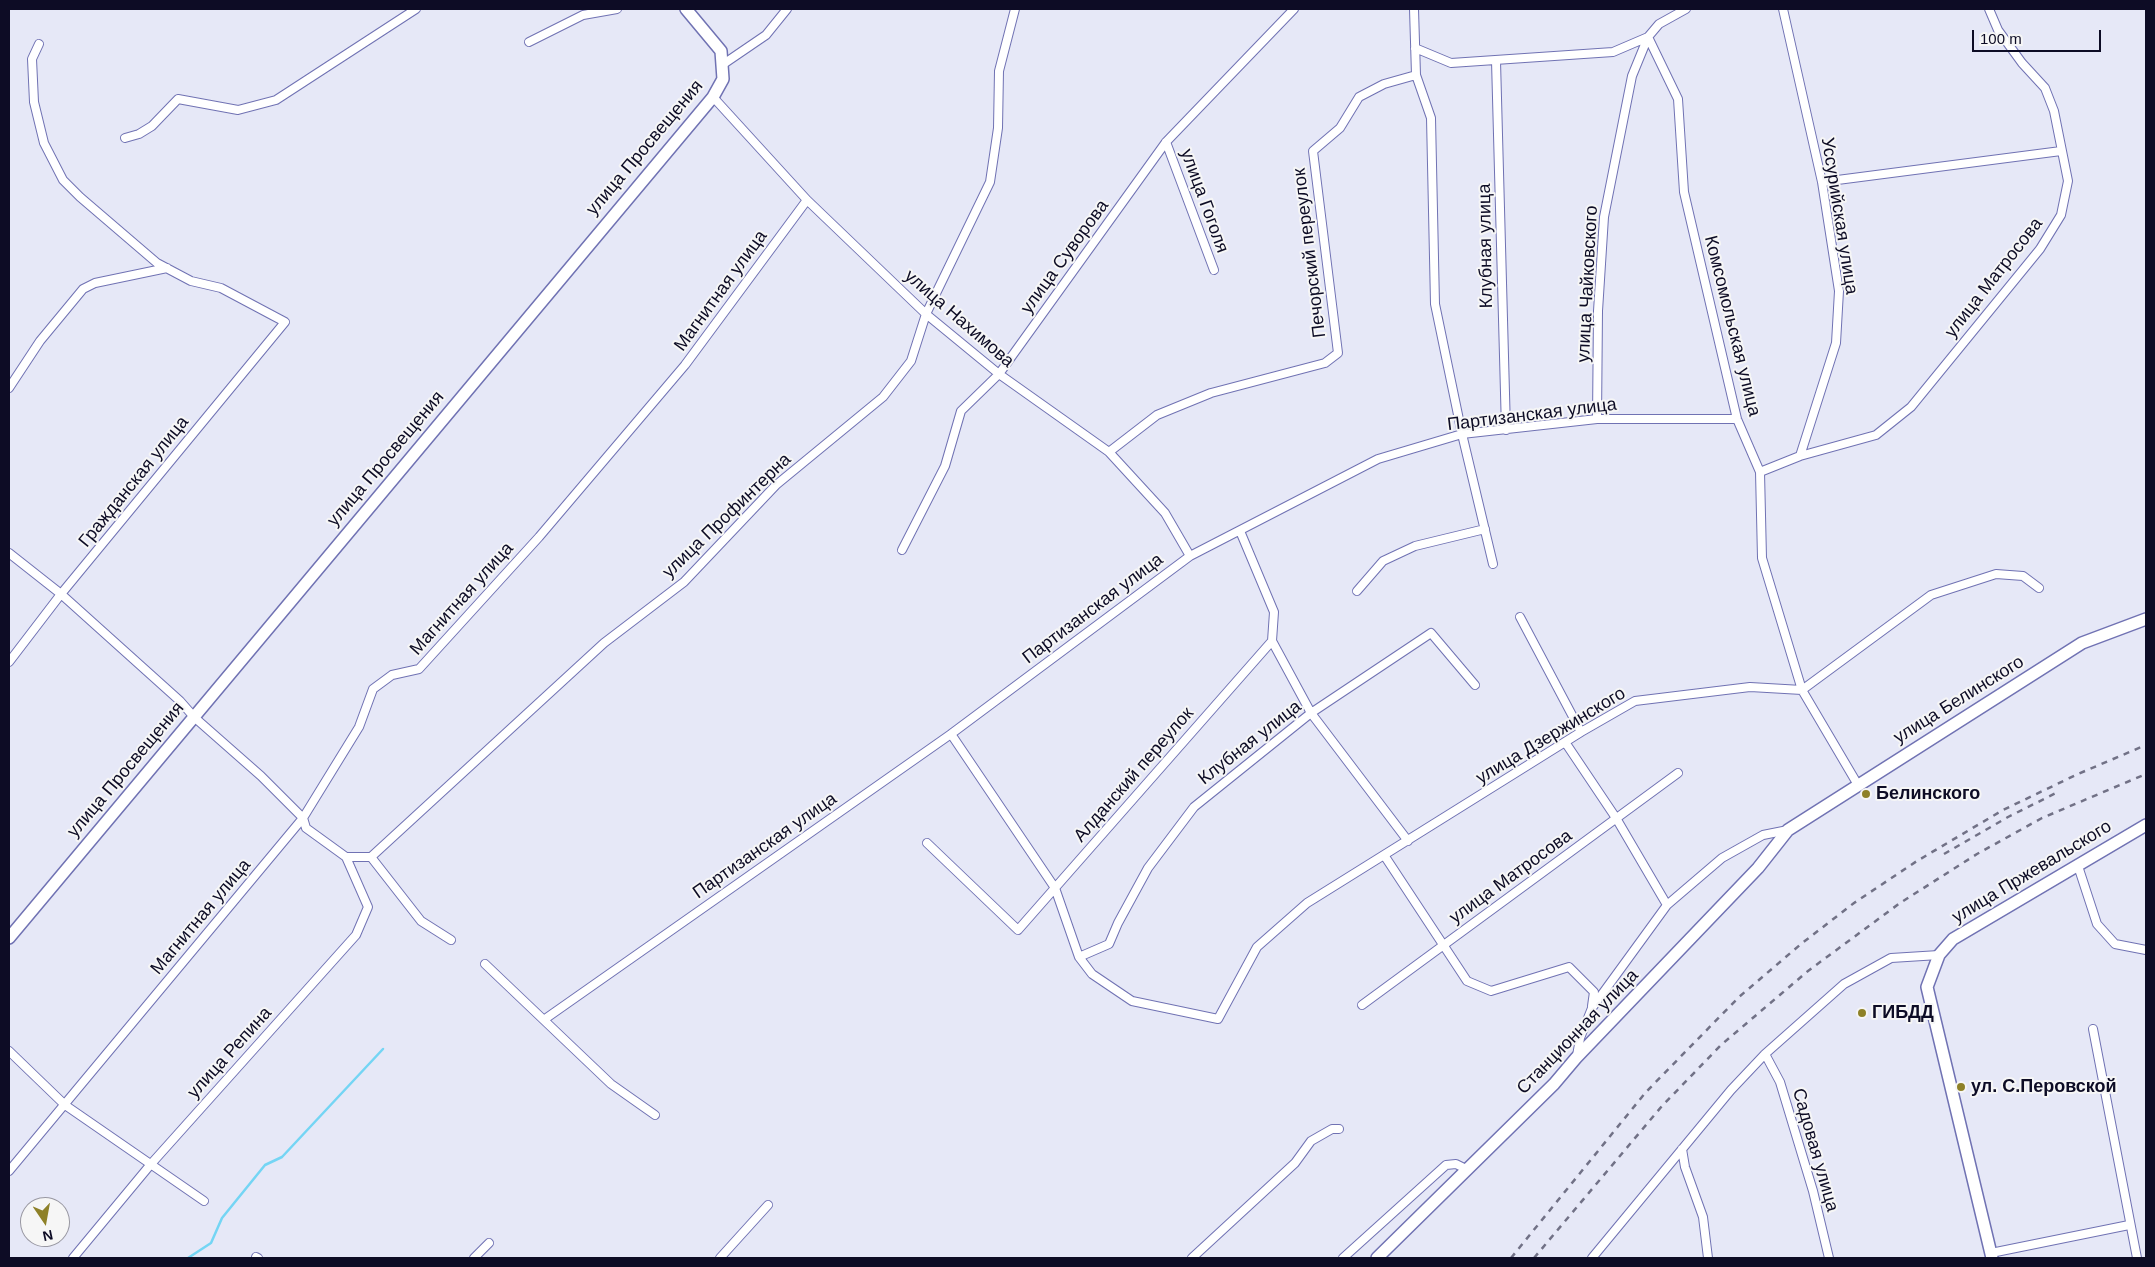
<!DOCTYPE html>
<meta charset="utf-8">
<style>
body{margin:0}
#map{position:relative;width:2155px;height:1267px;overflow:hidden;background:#e6e8f7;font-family:Arial,sans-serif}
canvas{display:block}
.frame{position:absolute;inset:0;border:10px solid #0d0c25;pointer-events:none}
.north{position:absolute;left:20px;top:1197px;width:50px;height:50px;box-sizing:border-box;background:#f6f6f6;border:1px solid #9998a2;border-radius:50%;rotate:168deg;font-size:14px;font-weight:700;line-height:20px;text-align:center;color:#0d0c25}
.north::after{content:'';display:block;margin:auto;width:18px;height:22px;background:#8e8128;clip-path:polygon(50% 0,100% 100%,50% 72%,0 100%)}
.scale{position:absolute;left:1972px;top:30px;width:129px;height:22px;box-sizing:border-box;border:2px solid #0d0c25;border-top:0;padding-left:6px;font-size:15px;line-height:18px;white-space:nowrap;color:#0d0c25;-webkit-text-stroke:4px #f6f6f6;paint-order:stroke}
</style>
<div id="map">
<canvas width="2155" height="1267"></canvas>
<div class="frame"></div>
<div class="north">N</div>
<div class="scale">100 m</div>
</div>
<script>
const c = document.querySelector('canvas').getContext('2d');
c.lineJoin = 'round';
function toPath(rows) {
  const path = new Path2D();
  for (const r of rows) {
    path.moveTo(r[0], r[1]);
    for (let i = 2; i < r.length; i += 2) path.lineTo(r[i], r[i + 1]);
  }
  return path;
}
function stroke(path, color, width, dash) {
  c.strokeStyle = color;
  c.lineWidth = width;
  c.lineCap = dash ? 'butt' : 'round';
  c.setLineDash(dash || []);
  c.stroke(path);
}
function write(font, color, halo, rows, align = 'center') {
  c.font = font + ' Arial,sans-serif';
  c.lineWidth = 4;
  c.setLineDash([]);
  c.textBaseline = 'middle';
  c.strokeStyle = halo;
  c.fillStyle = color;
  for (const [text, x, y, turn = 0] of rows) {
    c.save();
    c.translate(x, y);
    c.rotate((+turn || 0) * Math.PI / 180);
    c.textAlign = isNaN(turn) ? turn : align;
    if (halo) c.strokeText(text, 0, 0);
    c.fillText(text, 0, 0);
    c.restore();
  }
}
stroke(toPath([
 [188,1258,211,1243,222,1218,265,1165,282,1157,383,1049]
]), '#74d5f4', 2.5);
const street = toPath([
 [1414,9,1416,75,1431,118,1435,304,1462,434,1493,564],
 [1783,9,1822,182,1839,291,1836,343,1800,456],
 [1648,37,1678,99,1684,192,1737,419,1760,472,1762,558,1802,690,1858,785],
 [529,42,583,15,617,9],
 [1415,48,1451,63,1613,52,1648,37,1659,24,1686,9],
 [1496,61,1506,430],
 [722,65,766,35,787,9],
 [713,97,807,200,926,314,999,374,1109,452,1165,513,1190,556],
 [125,138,139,134,152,126,178,99,238,110,276,100,416,9],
 [1166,142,1214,270],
 [1822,182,2061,151],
 [9,388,40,341,83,289,95,283,167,268],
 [1597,419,1598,311,1604,217,1632,76,1648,37],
 [1109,452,1157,415,1211,393,1325,363,1338,353,1313,151,1340,128,1359,97,1384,84,1416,75],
 [1760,472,1800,456,1876,435,1911,407,2040,249,2061,215,2068,181,2054,111,2045,88,2022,63,1998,30,1989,9],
 [1240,531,1274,612,1272,641,1311,713,1408,841],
 [902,550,945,466,961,411,999,374,1166,142,1294,9],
 [9,553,61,594,180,701,194,717,261,776,303,818,306,828,346,857,371,857,421,921,451,940],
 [1357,591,1383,561,1415,546,1485,529],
 [1520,617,1581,732],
 [9,662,61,594,285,322,221,288,191,281,157,263,80,197,63,180,44,143,34,102,32,59,39,44],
 [951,734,1055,888,1079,957,1092,974,1132,1001,1218,1019,1257,947,1307,903,1581,732,1635,701,1750,687,1802,690,1931,595,1996,574,2023,576,2039,588],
 [1565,742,1616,818,1667,905],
 [927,843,1018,930,1272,641],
 [1384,855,1467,981,1491,991,1569,967,1594,992,1592,1006],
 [371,857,604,643,684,582,776,485,883,397,911,361,926,314,990,182,998,128,999,71,1015,9],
 [2078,866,2097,924,2115,944,2146,950],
 [1079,957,1109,944,1118,923,1148,868,1194,807,1311,713,1431,633,1475,685],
 [485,964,611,1084,655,1115],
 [1362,1005,1678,773],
 [545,1019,951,734,1190,556,1378,459,1462,434,1597,419,1737,419],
 [2093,1029,2137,1258],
 [9,1051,65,1105,204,1201],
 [1765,1054,1780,1082,1813,1191,1829,1258],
 [1577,1056,1580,1038,1592,1008,1667,905,1722,858,1763,835,1788,830],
 [1682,1149,1685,1167,1703,1217,1708,1258],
 [9,1171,303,818,359,727,373,689,392,675,419,669,539,537,685,365,807,200],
 [1991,1253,2129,1225],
 [256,1257,258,1258],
 [73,1258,151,1164,356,935,368,907,346,857],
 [474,1258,489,1243],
 [720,1258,768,1205],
 [1192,1258,1295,1163,1311,1141,1332,1129,1339,1129],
 [1343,1258,1446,1165,1456,1164,1468,1170],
 [1592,1258,1731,1090,1765,1054,1844,984,1891,958,1939,955]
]);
const secondary = toPath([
 [9,938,713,97,723,79,721,51,686,9],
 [1377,1258,1554,1084,1576,1058,1758,868,1788,830,2082,643,2146,619],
 [1992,1258,1927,987,1939,955,1953,939,2146,825]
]);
stroke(street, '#7072b3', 10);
stroke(secondary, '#7072b3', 14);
stroke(street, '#fff', 8);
stroke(secondary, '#fff', 11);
stroke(toPath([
 [1944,854,2008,817,2056,793],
 [1511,1258,1646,1092,1739,997,1801,944,1854,903,1917,861,2003,810,2078,774,2146,745],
 [1534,1258,1662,1106,1721,1045,1808,971,1900,903,1977,854,2042,818,2146,774]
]), '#717186', 2.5, [6, 6]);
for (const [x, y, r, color] of [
 [1866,794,5,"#8e8128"],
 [1862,1013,5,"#8e8128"],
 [1961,1087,5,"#8e8128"]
]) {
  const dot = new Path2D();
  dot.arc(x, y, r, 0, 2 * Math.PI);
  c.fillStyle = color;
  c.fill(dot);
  stroke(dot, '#f6f6f6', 2);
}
write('18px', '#0d0c25', '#f6f6f6', [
 ["улица Просвещения",645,148,-50],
 ["улица Гоголя",1204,201,70],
 ["Уссурийская улица",1839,216,81],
 ["Клубная улица",1486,246,-91],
 ["Печорский переулок",1310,253,-97],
 ["улица Суворова",1065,257,-54],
 ["улица Матросова",1994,278,-52],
 ["улица Чайковского",1588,284,-87],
 ["Магнитная улица",721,291,-54],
 ["улица Нахимова",959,319,41],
 ["Комсомольская улица",1732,326,76],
 ["Партизанская улица",1532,415,-7],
 ["улица Просвещения",386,459,-50],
 ["Гражданская улица",134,482,-51],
 ["улица Профинтерна",727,516,-44],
 ["Магнитная улица",462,599,-48],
 ["Партизанская улица",1093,609,-37],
 ["улица Белинского",1959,700,-32],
 ["улица Дзержинского",1551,736,-31],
 ["Клубная улица",1250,743,-38],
 ["улица Просвещения",126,770,-50],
 ["Алданский переулок",1134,775,-49],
 ["Партизанская улица",765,846,-35],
 ["улица Пржевальского",2032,872,-31],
 ["улица Матросова",1511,877,-36],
 ["Магнитная улица",201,917,-50],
 ["Станционная улица",1578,1032,-46],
 ["улица Репина",230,1053,-48],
 ["Садовая улица",1815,1150,74]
]);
write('bold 18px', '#0d0c25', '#f6f6f6', [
 ["Белинского",1876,794],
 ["ГИБДД",1872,1013],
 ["ул. С.Перовской",1971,1087]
], 'left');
</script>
